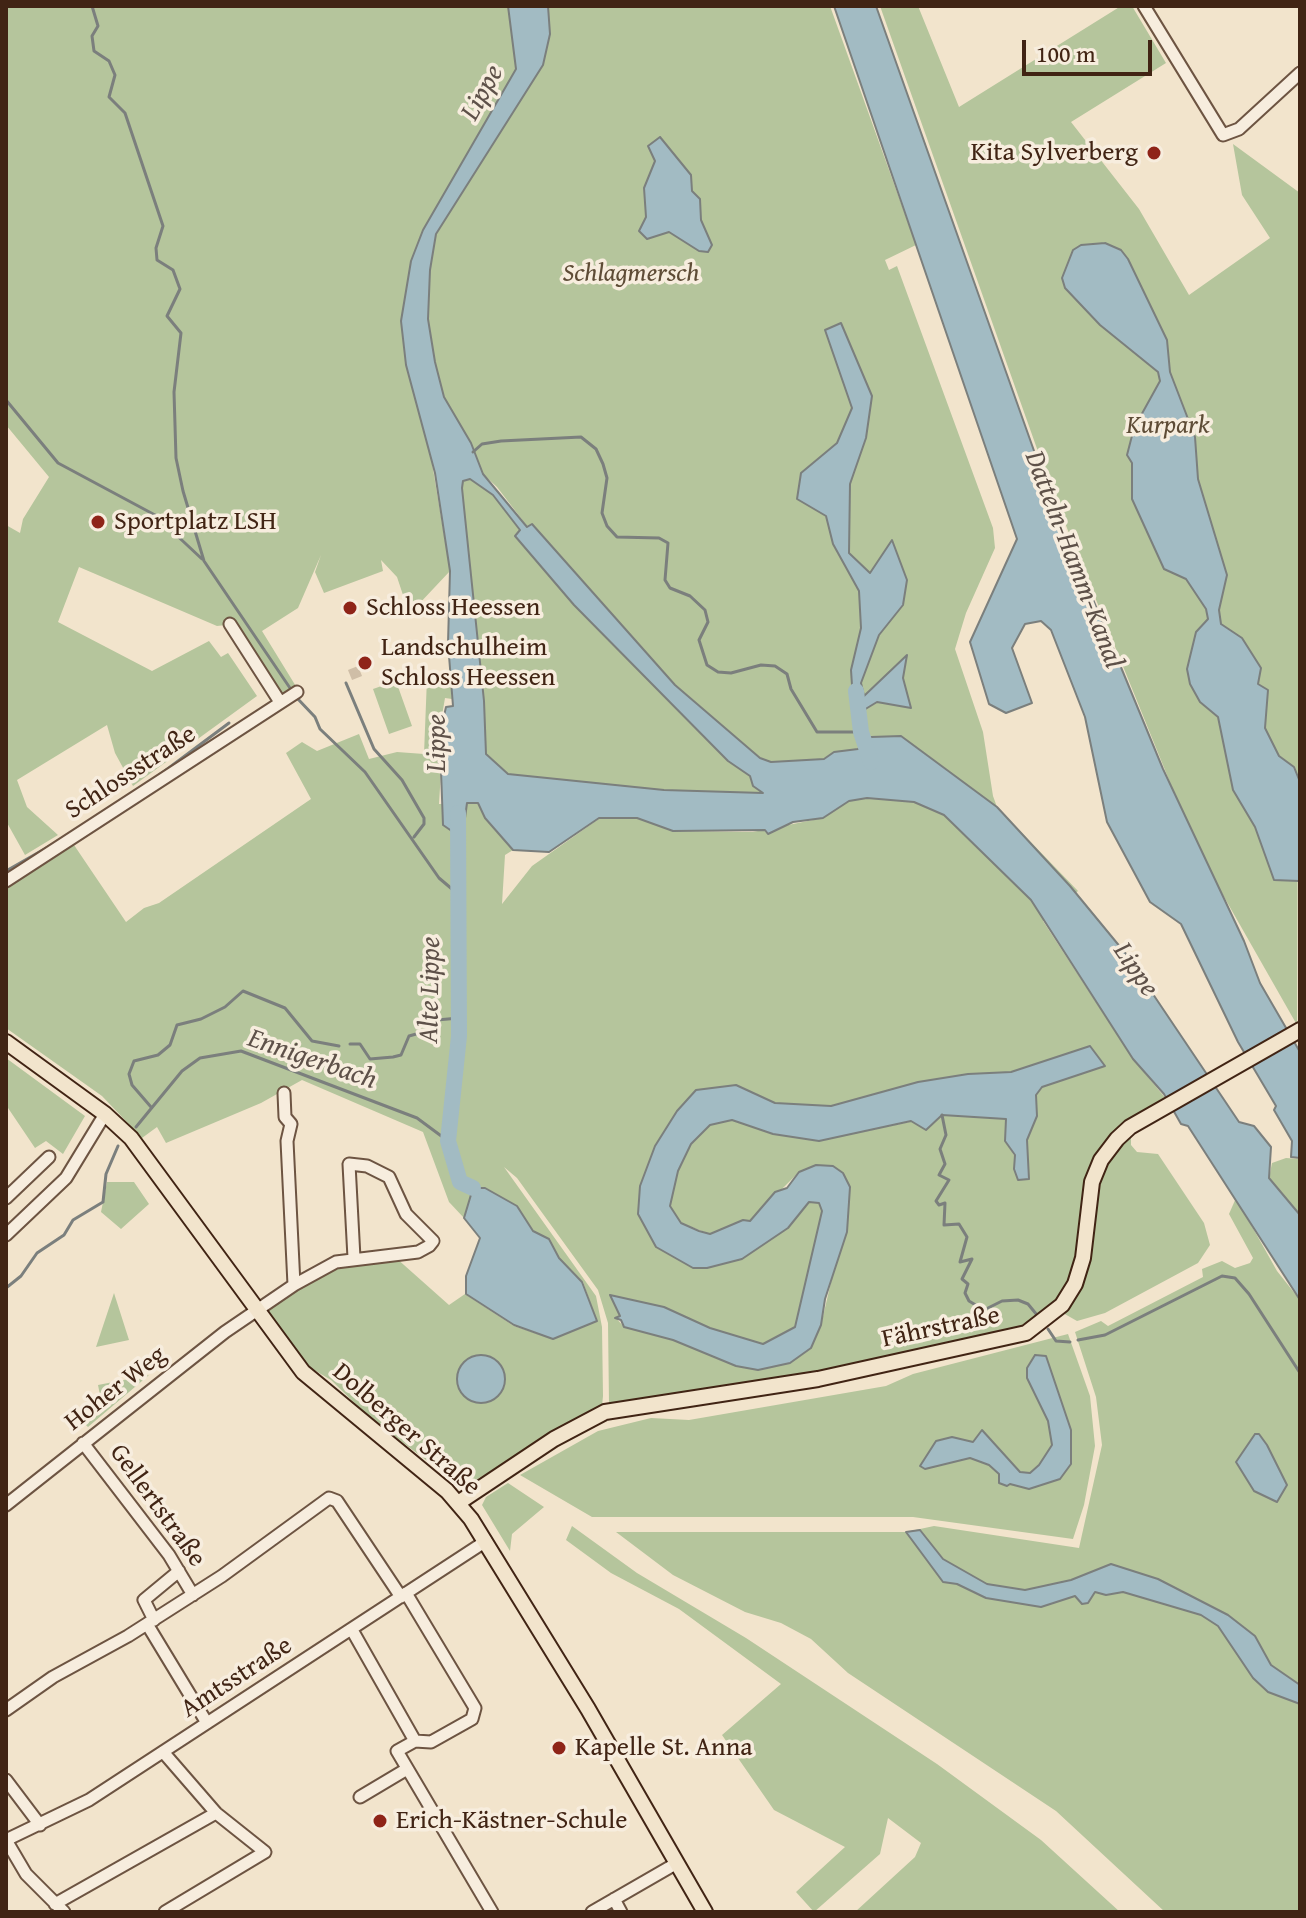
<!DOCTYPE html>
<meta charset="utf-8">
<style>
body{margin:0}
#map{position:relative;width:1306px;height:1918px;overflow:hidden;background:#f2e4cc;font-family:"Gentium Book Plus",serif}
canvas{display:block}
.frame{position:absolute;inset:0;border:8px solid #412414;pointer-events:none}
.scale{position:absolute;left:1022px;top:40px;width:130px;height:36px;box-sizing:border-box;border:4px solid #412414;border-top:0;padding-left:10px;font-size:24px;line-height:28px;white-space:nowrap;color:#412414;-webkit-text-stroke:6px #f7edde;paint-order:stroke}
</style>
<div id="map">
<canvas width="1306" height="1918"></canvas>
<div class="frame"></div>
<div class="scale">100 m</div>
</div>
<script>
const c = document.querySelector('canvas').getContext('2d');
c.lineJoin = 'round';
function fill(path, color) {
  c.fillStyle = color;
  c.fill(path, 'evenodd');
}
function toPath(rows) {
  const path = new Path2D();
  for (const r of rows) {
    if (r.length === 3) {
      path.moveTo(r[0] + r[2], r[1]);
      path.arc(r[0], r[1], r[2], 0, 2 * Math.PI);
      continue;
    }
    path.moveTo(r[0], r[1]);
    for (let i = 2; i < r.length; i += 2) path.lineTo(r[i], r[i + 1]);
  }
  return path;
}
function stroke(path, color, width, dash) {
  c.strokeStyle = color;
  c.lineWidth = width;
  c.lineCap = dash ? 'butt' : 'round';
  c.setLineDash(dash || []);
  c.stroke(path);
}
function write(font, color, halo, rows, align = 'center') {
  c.font = font + ' "Gentium Book Plus",serif';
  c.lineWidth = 7;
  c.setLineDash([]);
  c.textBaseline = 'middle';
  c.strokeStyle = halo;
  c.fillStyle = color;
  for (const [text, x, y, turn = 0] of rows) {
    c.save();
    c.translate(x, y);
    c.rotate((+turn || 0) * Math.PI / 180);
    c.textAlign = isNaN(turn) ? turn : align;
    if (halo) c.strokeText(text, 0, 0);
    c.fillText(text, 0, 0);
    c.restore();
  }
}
fill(toPath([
 [6,6,830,6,916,245,885,260,889,270,897,266,993,528,995,548,966,613,955,649,983,732,993,796,997,807,1078,891,1043,921,1133,1059,1167,1100,1106,1145,1076,1266,1061,1298,1032,1325,852,1368,609,1403,608,1323,598,1290,517,1178,504,1167,596,1296,602,1327,603,1396,602,1406,467,1485,459,1485,369,1417,331,1380,309,1367,263,1306,342,1263,395,1257,449,1305,465,1294,514,1326,553,1339,597,1321,583,1282,559,1258,550,1239,533,1231,517,1206,473,1189,464,1218,449,1202,423,1132,302,1080,261,1103,166,1143,157,1127,142,1138,102,1096,6,1028,6,889,74,845,126,922,144,908,159,903,311,799,286,753,302,742,317,751,359,734,369,759,397,752,424,754,427,678,450,680,452,699,445,698,436,751,441,771,439,804,478,803,485,818,513,850,505,855,502,904,532,866,600,818,637,818,673,831,753,832,823,818,687,705,543,547,497,487,460,453,427,433,450,571,418,605,406,604,397,577,381,560,383,571,324,593,315,572,321,555,298,608,262,631,297,688,284,697,235,624,217,626,79,567,58,622,152,671,209,641,221,657,228,653,257,696,133,786,115,753,107,725,17,780,27,807,58,835,25,855,6,821,6,525,20,533,23,519,49,477,6,425],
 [1089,1047,1104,1066,1042,1087,1036,1095,1037,1116,1027,1140,1029,1179,1005,1141,1006,1119,942,1115,819,1141,732,1120,710,1124,691,1144,678,1171,670,1206,681,1223,710,1234,743,1220,750,1221,799,1172,816,1165,833,1166,843,1173,835,1265,821,1325,811,1348,802,1355,758,1370,736,1366,673,1340,624,1327,616,1318,620,1316,611,1296,664,1307,710,1328,763,1344,795,1327,822,1210,819,1203,809,1202,788,1228,693,1268,657,1247,638,1214,696,1090,736,1085,775,1103,831,1106,918,1082,968,1074,1011,1072],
 [880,6,918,6,959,107,1121,6,1132,6,1166,63,1071,122,1139,209,1189,295,1270,238,1242,195,1233,144,1300,193,1297,1025,1207,867,1184,817,1052,491],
 [470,479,493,494,521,531,516,536,574,605,728,761,750,776,763,793,664,790,508,774,486,754,484,701,462,488,463,481],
 [396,681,412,726,389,734,373,689],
 [6,1058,85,1116,63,1154,46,1141,35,1148,6,1105],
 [1131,1135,1131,1145,1137,1152,1158,1154,1204,1223,1210,1245,1198,1263,1105,1313,1077,1321,1063,1313,1096,1184,1115,1148],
 [1286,1158,1300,1159,1300,1215,1269,1178,1272,1163],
 [107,1182,134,1182,149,1204,121,1229,101,1212],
 [1236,1198,1277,1271,1300,1300,1300,1912,1165,1912,1056,1811,848,1673,811,1639,781,1623,745,1612,673,1575,616,1532,906,1532,934,1526,1079,1548,1102,1445,1096,1397,1075,1332,1101,1321,1108,1326,1203,1277,1202,1269,1222,1261,1235,1268,1250,1263,1253,1258,1229,1214],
 [114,1293,129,1340,96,1347],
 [1068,1334,1090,1396,1095,1446,1084,1505,1073,1539,913,1517,592,1517,520,1475,598,1431,651,1418,689,1420,886,1386,913,1374],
 [149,1375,88,1427,79,1418,99,1415,103,1410,98,1385],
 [508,1483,544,1507,512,1534,510,1551,482,1505,486,1497],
 [572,1526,637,1573,746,1638,937,1764,1041,1840,1120,1912,855,1912,915,1857,921,1843,888,1818,880,1854,814,1912,796,1892,845,1847,774,1810,722,1735,781,1684,679,1609,611,1573,566,1540]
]), '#b5c59c');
const water = toPath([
 [508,6,548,6,550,34,543,65,436,234,430,270,428,319,435,362,444,397,471,443,483,474,527,527,532,524,675,685,760,758,771,762,824,759,834,752,858,749,871,737,901,736,997,807,1070,886,1126,954,1239,1122,1254,1126,1271,1147,1269,1178,1300,1215,1300,1300,1188,1126,1181,1124,1164,1094,1133,1059,1031,900,944,815,914,802,867,798,849,801,823,818,793,822,768,834,765,830,673,831,637,818,599,818,549,852,513,850,485,818,478,803,467,803,463,833,456,834,443,825,441,771,436,751,446,707,453,706,448,643,450,571,435,473,406,365,401,321,411,261,423,230,516,69,508,6],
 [470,479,493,495,520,530,515,536,574,605,728,761,750,776,753,786,763,793,664,790,508,774,486,754,484,701,462,488,463,481,470,479],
 [834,6,876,6,1049,493,1163,769,1244,941,1260,983,1300,1052,1300,1158,1291,1157,1292,1141,1274,1110,1276,1106,1238,1042,1181,924,1150,902,1107,822,1085,717,1051,630,1041,621,1025,624,1012,648,1032,703,1006,713,989,704,970,642,1017,539,834,6],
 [660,137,691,175,692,191,700,199,701,220,712,245,708,252,699,251,669,232,647,239,639,231,646,217,644,188,655,161,648,146,660,137],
 [1105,243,1121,250,1128,259,1167,340,1170,372,1195,437,1198,479,1227,575,1219,610,1221,624,1242,638,1261,668,1258,684,1268,690,1265,728,1279,756,1294,767,1300,782,1299,881,1274,880,1255,827,1233,790,1218,717,1200,702,1190,684,1187,669,1196,632,1208,619,1206,609,1186,579,1164,569,1132,499,1132,463,1127,455,1134,428,1160,381,1158,372,1100,325,1065,288,1062,278,1073,250,1081,245,1105,243],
 [841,323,872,396,866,438,850,484,849,553,870,573,892,540,907,580,903,605,879,635,861,683,864,696,907,655,903,678,911,708,877,702,854,716,851,670,861,628,859,591,833,544,826,516,797,499,801,473,837,443,852,408,825,330,841,323],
 [1090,1046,1105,1066,1042,1087,1036,1095,1037,1116,1027,1140,1029,1179,1018,1180,1014,1169,1015,1155,1005,1141,1006,1119,942,1115,926,1130,911,1121,819,1141,773,1134,732,1120,710,1125,691,1144,678,1171,670,1206,681,1223,699,1231,710,1234,743,1220,750,1221,775,1192,787,1188,799,1172,816,1165,833,1166,843,1173,850,1187,847,1232,825,1299,821,1325,811,1348,790,1363,758,1370,736,1366,673,1340,624,1327,621,1320,615,1318,620,1316,610,1295,664,1307,710,1328,763,1344,795,1327,822,1211,819,1203,809,1202,788,1228,742,1259,707,1268,693,1268,656,1247,638,1214,640,1186,655,1146,677,1111,696,1090,736,1085,775,1103,831,1106,918,1082,968,1074,1011,1072,1090,1046],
 [473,1188,485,1188,517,1206,533,1231,549,1239,559,1258,582,1282,597,1321,553,1339,514,1325,466,1294,466,1276,480,1238,464,1218,473,1188],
 [481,1379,24],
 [1035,1355,1046,1356,1071,1430,1071,1464,1060,1479,1029,1489,1010,1484,1007,1486,999,1483,999,1474,989,1465,970,1458,925,1469,920,1466,936,1441,952,1437,973,1442,982,1430,1020,1472,1030,1473,1039,1465,1052,1445,1048,1421,1027,1378,1027,1368,1035,1355],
 [1255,1434,1259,1434,1267,1445,1287,1485,1277,1502,1254,1491,1236,1462,1255,1434],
 [920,1530,943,1559,987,1584,1025,1590,1071,1580,1111,1564,1158,1579,1228,1615,1255,1636,1271,1665,1300,1685,1300,1704,1268,1692,1253,1678,1218,1626,1201,1615,1123,1592,1106,1595,1095,1592,1088,1603,1082,1604,1075,1596,1041,1607,986,1598,957,1584,943,1582,906,1532,920,1530]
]);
fill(water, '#a2bbc3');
stroke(water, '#7b7f7d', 2);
stroke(toPath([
 [92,6,98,26,92,36,94,51,109,61,115,75,109,97,125,113,163,226,156,248,157,260,173,270,180,289,167,316,181,333,174,392,176,458,183,491,204,561,292,691],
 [6,400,58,463,155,515,202,559],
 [473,452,482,444,501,441,581,437,596,449,603,464,607,478,602,513,607,526,617,537,659,538,668,543,665,580,670,588,690,596,705,610,708,622,699,640,707,665,718,672,731,673,761,665,775,666,787,674,791,689,817,732,861,732],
 [346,683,374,749,402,780,424,818,424,824,414,837],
 [297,698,315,717,320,729,365,772,439,878,459,895],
 [158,776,229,723],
 [6,871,62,839],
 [350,1044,360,1044,370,1059,393,1057,401,1055,409,1036,427,1031,437,1020,459,1018],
 [151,1107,132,1085,129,1074,134,1061,158,1055,170,1045,177,1025,201,1019,225,1007,243,991,285,1008,312,1041,339,1046],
 [942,1115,946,1135,940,1149,945,1164,939,1175,949,1180,936,1201,939,1205,945,1203,944,1225,959,1224,967,1237,960,1262,972,1259,962,1279,968,1284,965,1293,969,1301,984,1310,1002,1301,1018,1300,1028,1304,1037,1315],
 [136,1127,182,1071,200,1058,241,1051,417,1118,448,1141],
 [6,1288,21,1276,37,1253,64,1235,73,1220,103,1202,106,1174,118,1146],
 [1048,1329,1056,1341,1070,1342],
 [1078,1340,1105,1335,1222,1276,1235,1278,1249,1294,1300,1373]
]), '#7b7f7d', 3);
stroke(toPath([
 [856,691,861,732,871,762],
 [458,813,459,1036,448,1141,460,1182,473,1188]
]), '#a2bbc3', 16);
stroke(toPath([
 [350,675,360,671]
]), '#cfbea7', 11, [11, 5.5]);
const minor = toPath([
 [1144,6,1223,135,1239,129,1300,73],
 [230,624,280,702],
 [6,881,297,692],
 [284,1093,285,1117,291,1124,287,1141,294,1285],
 [6,1198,49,1157],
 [6,1235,66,1178,105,1114],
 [83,1443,169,1555,193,1595],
 [6,1505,225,1332,294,1285,336,1262,418,1252,429,1246,433,1241,406,1214,389,1177,367,1166,349,1164,354,1258],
 [406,1593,475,1708,472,1719,431,1742,415,1741],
 [154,1620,144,1600,179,1571],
 [147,1624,207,1723],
 [352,1630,415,1741,397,1751,492,1912],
 [6,1710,53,1677,128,1636,222,1576,329,1498,337,1501,401,1597],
 [164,1753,216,1813,265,1852,165,1912],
 [6,1780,40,1825],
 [360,1797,407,1769],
 [6,1840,89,1800,486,1541],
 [6,1840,26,1874,64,1912],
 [614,1899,621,1912],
 [55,1904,216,1813],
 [592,1912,677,1863]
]);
const major = toPath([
 [6,1042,105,1114,131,1138,303,1372,447,1491,471,1519,588,1709,705,1912],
 [458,1503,554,1439,605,1412,818,1379,1026,1333,1062,1305,1075,1284,1083,1258,1092,1182,1101,1160,1117,1139,1130,1127,1300,1030]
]);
stroke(minor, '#6d5442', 15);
stroke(major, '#412414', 18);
stroke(minor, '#f7edde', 11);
stroke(major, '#f2e4cc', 14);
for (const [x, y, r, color] of [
 [1154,153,8,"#8f2418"],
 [98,522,8,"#8f2418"],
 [350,608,8,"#8f2418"],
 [365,663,8,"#8f2418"],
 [559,1748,8,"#8f2418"],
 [380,1821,8,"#8f2418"]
]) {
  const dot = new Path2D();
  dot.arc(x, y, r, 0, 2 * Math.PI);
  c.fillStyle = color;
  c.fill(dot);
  stroke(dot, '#f7edde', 3);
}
write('26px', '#412414', '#f7edde', [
 ["Kita Sylverberg",1138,153,"right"],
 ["Sportplatz LSH",114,522],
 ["Schloss Heessen",366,608],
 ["Landschulheim",381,648],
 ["Schloss Heessen",381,678],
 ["Kapelle St. Anna",575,1748],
 ["Erich-Kästner-Schule",396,1821]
], 'left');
write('italic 26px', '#5e4c36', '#f7edde', [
 ["Schlagmersch",631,274],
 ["Kurpark",1168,426]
]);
write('26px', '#412414', '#f7edde', [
 ["Schlossstraße",131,773,-33],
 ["Fährstraße",941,1328,-12],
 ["Hoher Weg",116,1389,-38],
 ["Dolberger Straße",406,1430,41],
 ["Gellertstraße",157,1506,54],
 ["Amtsstraße",237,1678,-33]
]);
write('italic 28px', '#5e5149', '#f7edde', [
 ["Lippe",483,93,-61],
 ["Datteln-Hamm-Kanal",1073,560,69],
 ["Lippe",438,743,-90],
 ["Lippe",1135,970,56],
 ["Alte Lippe",431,990,-89],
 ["Ennigerbach",312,1060,19]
]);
</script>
